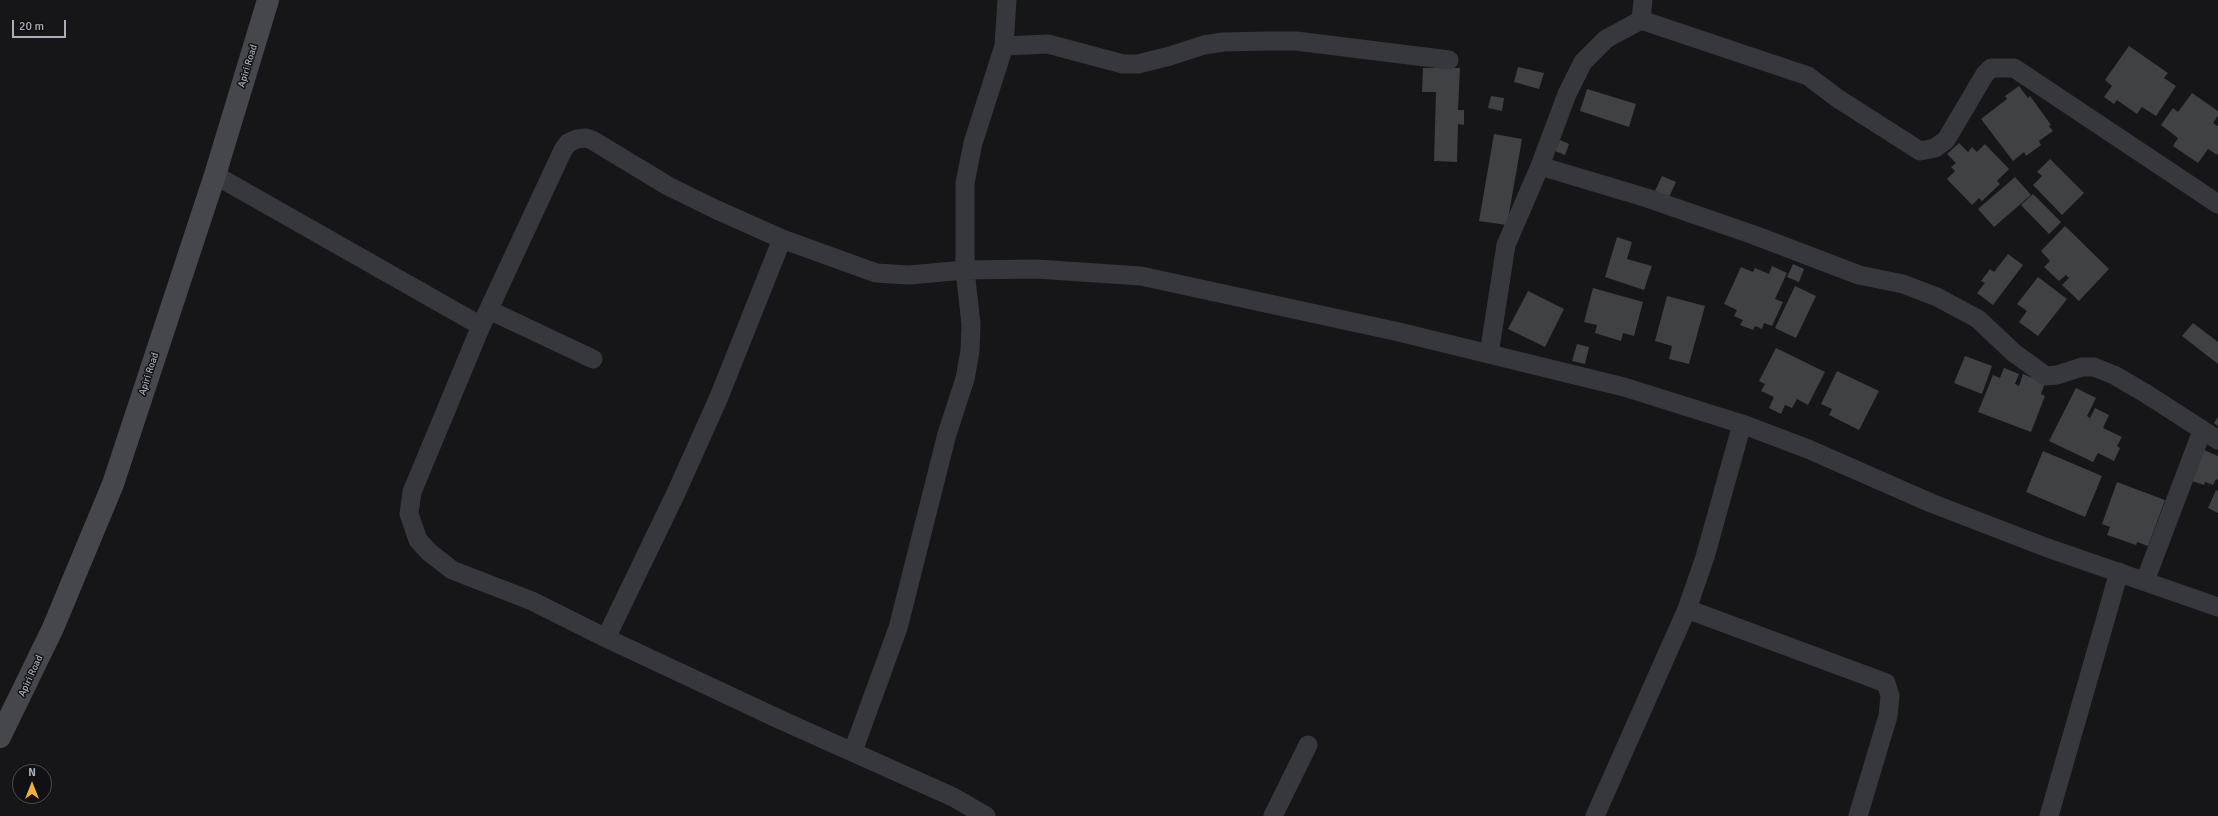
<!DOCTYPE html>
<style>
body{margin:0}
#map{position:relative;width:2218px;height:816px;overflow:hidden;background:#161618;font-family:Signika,sans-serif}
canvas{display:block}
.north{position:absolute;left:12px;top:764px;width:40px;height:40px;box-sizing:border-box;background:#111113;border:1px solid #4d4f55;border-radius:50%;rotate:0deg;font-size:11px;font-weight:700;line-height:16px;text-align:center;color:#a8adb8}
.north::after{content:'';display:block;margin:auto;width:14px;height:18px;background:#f2b134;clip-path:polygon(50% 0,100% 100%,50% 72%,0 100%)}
.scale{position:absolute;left:12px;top:20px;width:54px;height:18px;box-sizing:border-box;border:2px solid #a8adb8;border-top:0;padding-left:5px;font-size:12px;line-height:14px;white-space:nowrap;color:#a8adb8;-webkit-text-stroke:3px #111113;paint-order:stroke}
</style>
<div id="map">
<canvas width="2218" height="816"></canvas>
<div class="north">N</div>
<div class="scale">20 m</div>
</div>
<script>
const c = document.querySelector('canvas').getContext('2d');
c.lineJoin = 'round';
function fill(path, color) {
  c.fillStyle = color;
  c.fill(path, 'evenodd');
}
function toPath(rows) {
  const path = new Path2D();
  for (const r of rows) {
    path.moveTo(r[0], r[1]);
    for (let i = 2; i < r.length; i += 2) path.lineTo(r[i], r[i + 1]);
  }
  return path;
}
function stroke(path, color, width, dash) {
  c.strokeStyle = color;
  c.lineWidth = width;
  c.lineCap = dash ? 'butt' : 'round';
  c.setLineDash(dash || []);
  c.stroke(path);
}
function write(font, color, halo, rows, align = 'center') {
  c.font = font + ' Signika,sans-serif';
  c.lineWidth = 3;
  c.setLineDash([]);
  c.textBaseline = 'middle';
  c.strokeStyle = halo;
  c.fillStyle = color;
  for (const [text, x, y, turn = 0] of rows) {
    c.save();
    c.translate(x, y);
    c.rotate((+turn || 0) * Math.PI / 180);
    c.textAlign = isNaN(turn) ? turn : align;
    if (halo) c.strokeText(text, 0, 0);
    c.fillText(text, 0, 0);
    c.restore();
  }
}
fill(toPath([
 [2129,46,2168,73,2164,78,2176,86,2156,116,2142,107,2137,114,2117,100,2114,104,2104,97,2112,86,2105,80],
 [1518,67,1544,73,1539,89,1514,82],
 [1423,68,1460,68,1458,110,1464,110,1464,125,1458,124,1457,162,1434,161,1436,92,1422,92],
 [2019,86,2028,98,2030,96,2051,125,2049,126,2053,131,2039,141,2041,145,2026,156,2024,152,2013,161,1981,119,2007,99,2005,96],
 [1587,89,1636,104,1629,127,1580,111],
 [2192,93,2218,111,2218,116,2213,123,2218,126,2218,153,2217,155,2208,149,2198,163,2173,146,2178,138,2161,125,2173,108,2178,112],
 [1491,96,1504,98,1502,111,1488,108],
 [1494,134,1522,139,1507,225,1479,221],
 [1560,140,1569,144,1565,155,1555,151],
 [1959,143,1968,152,1972,147,1977,152,1985,144,2009,169,1997,181,2000,184,1982,201,1979,198,1972,205,1947,179,1955,171,1951,167,1956,163,1947,154],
 [2050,159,2084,193,2062,215,2033,185,2042,176,2037,172],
 [1662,176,1676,182,1669,197,1655,191],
 [2015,177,2031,195,1994,227,1978,209],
 [2033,194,2061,222,2049,234,2021,205],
 [2065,226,2109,269,2079,301,2062,285,2069,278,2066,275,2059,281,2044,267,2050,261,2041,251],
 [1617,237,1632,242,1627,259,1652,266,1644,290,1605,277],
 [2008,254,2023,265,1993,305,1977,293,1985,283,1981,281,1990,269,1994,272],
 [1793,264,1804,269,1799,282,1787,277],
 [1772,266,1787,273,1775,299,1783,302,1772,326,1764,323,1762,329,1755,326,1753,330,1740,325,1743,320,1734,316,1737,310,1724,304,1741,267,1753,272,1755,268,1769,274],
 [2038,277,2067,299,2038,336,2019,322,2027,311,2017,304],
 [1795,286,1816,296,1796,338,1775,328],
 [1593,288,1643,302,1634,336,1623,333,1621,341,1595,333,1597,325,1584,322],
 [1528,291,1564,309,1545,347,1508,329],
 [1667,296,1705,306,1689,364,1669,359,1672,346,1655,341],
 [2193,323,2218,342,2218,364,2182,336],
 [1577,344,1589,347,1585,364,1572,361],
 [1776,348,1825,372,1808,405,1797,399,1792,408,1785,405,1781,414,1769,408,1774,397,1761,391,1765,384,1759,381],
 [1965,356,1992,366,1982,394,1954,383],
 [2004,368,2019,374,2015,384,2019,386,2023,374,2045,383,2041,394,2045,396,2031,432,1978,412,1993,375,2000,378],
 [1837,371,1879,391,1859,430,1829,415,1832,409,1821,404],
 [2076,388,2096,398,2087,416,2090,418,2095,408,2109,415,2103,428,2122,437,2117,446,2120,448,2114,461,2098,453,2093,462,2049,441],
 [2218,417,2218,426,2214,423],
 [2204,450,2218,456,2218,480,2216,479,2213,485,2205,482,2204,485,2192,481],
 [2043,451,2102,476,2085,517,2026,492],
 [2117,482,2165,500,2148,546,2137,542,2136,545,2107,535,2110,527,2102,524],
 [2216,490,2218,491,2218,513,2208,508]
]), '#404145');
stroke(toPath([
 [1643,0,1641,20,1808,76,1837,98,1920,151,1935,148,1946,140,1985,74,1991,68,2014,68,2218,204],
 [1004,46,1048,44,1123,64,1138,64,1170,56,1204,45,1223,42,1268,41,1296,41,1449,60],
 [1540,166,1647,198,1754,235,1859,275,1903,284,1937,297,1978,319,2014,353,2046,376,2057,375,2082,367,2094,367,2114,375,2145,393,2218,440],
 [215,175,481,326],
 [489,310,593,359],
 [1489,354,1506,245,1540,166,1567,94,1583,62,1606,39,1641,20],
 [2145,581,2202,431],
 [1687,609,1886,683,1890,696,1888,716,1858,816],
 [606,638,676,493,719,397,782,239],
 [853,751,898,628,947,434,965,379,970,351,971,324,965,270,965,183,973,143,1004,46,1007,0],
 [986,816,953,797,781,720,606,638,532,601,452,570,429,552,418,540,409,514,412,492,481,326,563,150,568,143,577,139,586,138,592,140,668,186,715,209,782,239,876,273,909,275,965,270,1036,269,1141,276,1399,332,1624,387,1742,424,1808,449,1931,503,2045,547,2218,607],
 [1273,816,1308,745],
 [1595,816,1687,609,1705,557,1742,424],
 [2049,816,2119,572]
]), '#37383d', 19);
stroke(toPath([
 [0,737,53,628,113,484,215,175,268,0]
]), '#45474d', 22);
write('10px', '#a8adb8', '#111113', [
 ["Apiri Road",248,66,-73],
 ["Apiri Road",149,374,-72],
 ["Apiri Road",31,676,-65]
]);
</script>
